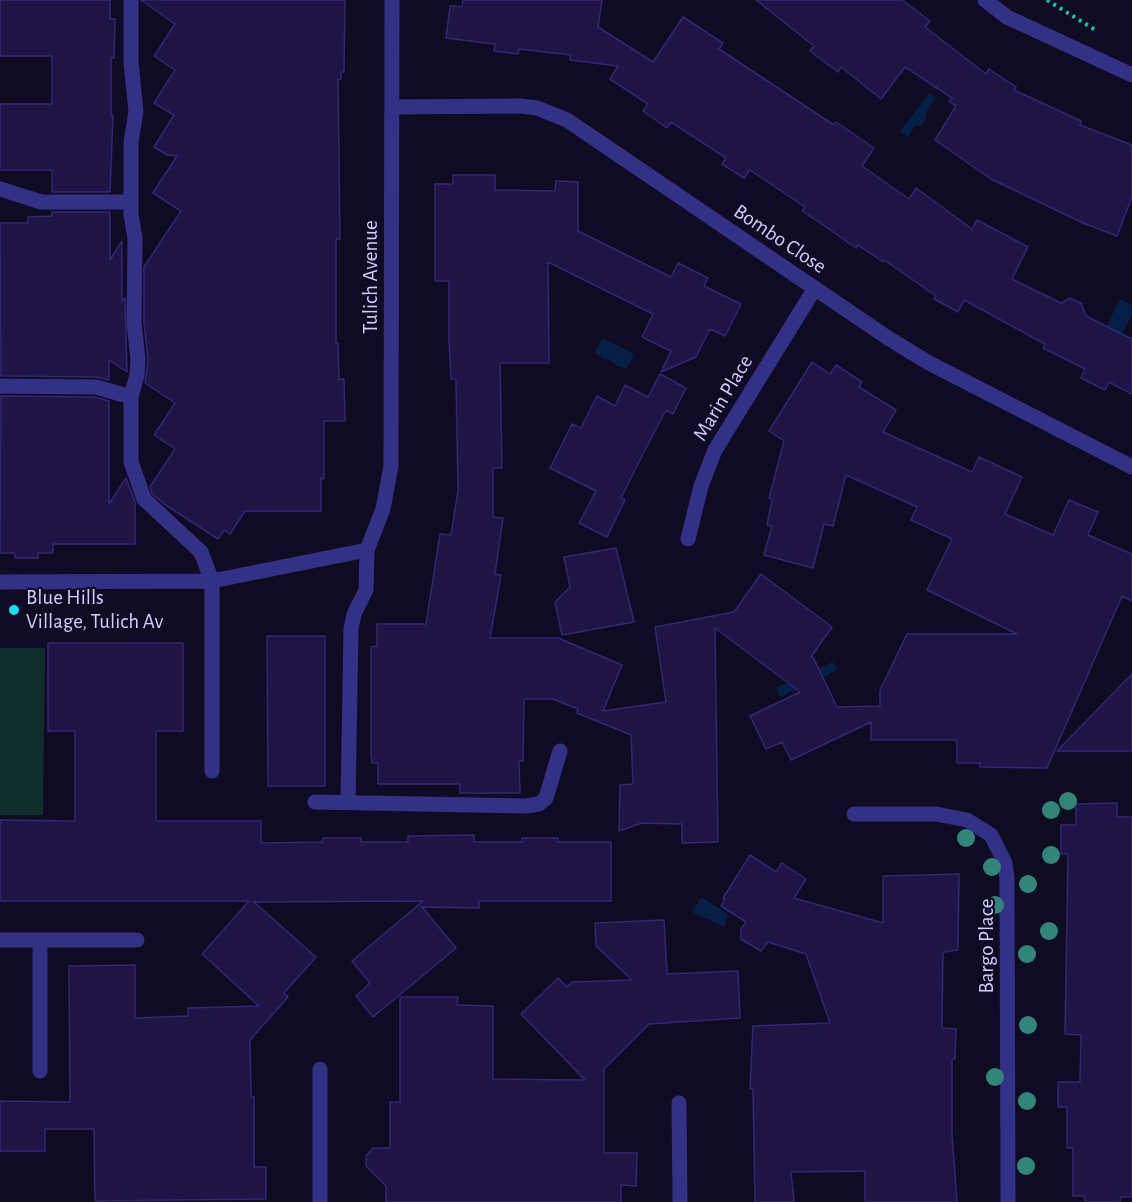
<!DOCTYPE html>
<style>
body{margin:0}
canvas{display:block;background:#0f0b23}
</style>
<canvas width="1132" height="1202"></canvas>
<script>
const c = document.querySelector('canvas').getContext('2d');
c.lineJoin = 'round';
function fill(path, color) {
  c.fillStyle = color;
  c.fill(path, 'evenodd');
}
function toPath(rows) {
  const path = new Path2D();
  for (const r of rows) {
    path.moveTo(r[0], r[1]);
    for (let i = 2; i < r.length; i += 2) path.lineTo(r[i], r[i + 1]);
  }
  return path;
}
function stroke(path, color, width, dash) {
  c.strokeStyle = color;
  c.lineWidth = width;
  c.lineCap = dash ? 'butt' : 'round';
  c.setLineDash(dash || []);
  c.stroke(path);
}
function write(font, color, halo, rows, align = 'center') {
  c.font = font + ' "Alegreya Sans",sans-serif';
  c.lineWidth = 4.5;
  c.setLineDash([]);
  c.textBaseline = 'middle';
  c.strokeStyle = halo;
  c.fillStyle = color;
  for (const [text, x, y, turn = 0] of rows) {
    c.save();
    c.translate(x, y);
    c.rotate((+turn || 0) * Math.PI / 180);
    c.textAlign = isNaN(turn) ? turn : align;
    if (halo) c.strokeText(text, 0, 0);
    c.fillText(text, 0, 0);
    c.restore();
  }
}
fill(toPath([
 [0,648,45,648,43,815,0,815]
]), '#0e2d2b');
fill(toPath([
 [930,93,936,98,927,110,926,118,921,126,915,126,908,137,900,131],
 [1120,299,1132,305,1132,315,1120,339,1104,331],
 [602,338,634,354,627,369,617,366,609,359,603,359,595,352],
 [833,662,837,670,780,697,776,688],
 [701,897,728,914,724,927,692,912]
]), '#061f46');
const building = toPath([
 [0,0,110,0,110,19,115,19,114,58,111,58,111,116,113,115,110,192,52,192,52,170,0,170,0,104,52,104,52,56,0,56,0,0],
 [141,0,345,0,344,72,341,72,341,79,338,80,340,239,336,239,336,343,338,343,339,380,344,379,345,421,324,421,324,479,321,478,321,511,245,511,230,534,224,530,218,539,164,504,152,494,150,487,175,449,154,435,175,403,145,383,148,360,144,322,144,267,181,211,153,193,177,156,167,155,154,147,174,115,154,103,175,70,154,56,175,24,141,0],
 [463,0,602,0,598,27,653,62,683,17,723,43,719,49,834,125,836,122,874,148,862,166,909,199,916,188,972,229,977,220,1028,247,1012,279,1061,303,1070,298,1081,303,1086,316,1132,339,1132,394,1109,382,1105,390,1081,378,1085,369,1043,348,1045,344,964,300,958,312,934,299,936,296,884,260,883,262,858,245,856,248,823,225,802,211,805,207,750,170,744,178,722,164,726,158,671,122,667,128,643,111,648,104,610,79,618,66,570,60,570,55,519,49,518,54,494,51,495,44,446,38,450,6,462,7,463,0],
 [756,0,902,0,930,21,925,27,986,74,989,69,1016,87,1014,90,1081,121,1080,125,1132,145,1132,197,1117,236,1083,223,991,179,935,140,956,106,949,101,952,98,905,67,881,99,841,67,838,72,810,51,814,46,756,0],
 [453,175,495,175,495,190,555,191,556,181,578,182,578,231,671,277,678,263,708,278,704,286,741,304,725,336,710,329,696,357,661,372,671,351,642,337,653,314,548,262,549,363,500,363,502,468,493,468,493,517,503,518,495,574,501,575,490,638,558,638,622,665,603,711,666,702,655,627,734,612,761,574,832,627,811,657,813,657,837,707,880,706,880,690,907,634,1017,634,927,590,952,539,911,520,917,507,846,475,833,526,824,524,813,568,764,555,772,526,767,525,772,499,769,498,784,441,769,431,812,362,830,374,836,365,862,382,859,387,896,410,883,432,972,472,979,457,1022,477,1005,514,1053,535,1069,500,1098,512,1088,535,1132,554,1132,601,1122,596,1047,768,980,767,980,763,957,763,957,740,871,740,871,722,791,760,782,742,766,749,750,716,800,692,715,628,718,842,682,843,682,824,642,823,619,831,620,785,633,784,631,735,577,713,578,709,553,699,524,699,523,761,519,761,520,793,460,793,460,784,378,784,378,763,372,763,371,752,371,647,377,646,377,624,426,624,440,534,451,535,458,490,456,379,451,379,449,341,449,281,435,281,435,184,453,184,453,175],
 [52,212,110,212,110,260,122,241,122,301,125,298,127,372,109,360,109,380,96,377,1,376,0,223,28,223,28,217,52,216,52,212],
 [660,374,686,388,673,414,666,410,645,450,621,498,625,500,607,537,579,523,596,491,550,468,572,424,581,428,597,396,615,406,625,385,648,397,660,374],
 [1,396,95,397,109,401,109,504,126,478,135,502,135,544,53,544,53,553,38,553,38,558,15,558,15,553,0,553,1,396],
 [616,548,634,622,562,635,555,602,570,587,564,557,616,548],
 [267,636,325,636,325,786,268,786,267,636],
 [48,643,183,643,183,731,156,731,156,821,261,821,261,843,322,842,323,838,361,838,361,842,408,842,408,836,474,835,474,842,522,842,522,838,558,838,558,842,611,842,611,901,479,901,479,908,422,907,456,948,373,1017,356,996,370,983,352,961,423,901,254,902,316,957,284,993,288,997,250,1040,251,1096,254,1097,254,1167,266,1167,266,1199,95,1201,94,1129,45,1129,45,1151,0,1151,0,1101,70,1102,69,966,135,965,135,1018,188,1016,188,1008,259,1006,202,954,249,901,0,901,0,820,75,821,75,731,48,731,48,643],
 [1132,674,1132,751,1057,751,1132,674],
 [1117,803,1117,817,1132,817,1132,1197,1121,1197,1120,1202,1085,1202,1085,1196,1073,1196,1073,1148,1067,1148,1067,1107,1058,1107,1058,1082,1080,1082,1081,1035,1065,1034,1068,854,1061,854,1061,825,1076,825,1076,804,1117,803],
 [750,855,776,872,782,863,806,879,794,898,883,923,883,876,959,874,958,950,943,952,942,1028,956,1029,955,1059,952,1059,952,1134,957,1202,865,1202,865,1171,791,1172,794,1202,755,1202,753,1089,750,1089,753,1026,830,1023,806,954,768,942,761,951,741,939,741,929,746,922,721,906,725,899,723,898,750,855],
 [664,920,667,974,738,971,740,1018,649,1024,604,1069,604,1153,637,1153,636,1186,621,1185,621,1202,386,1202,386,1186,366,1166,366,1156,373,1148,390,1148,390,1102,400,1102,400,997,458,997,457,1005,493,1006,493,1079,585,1080,521,1014,558,978,567,987,572,982,632,980,596,946,595,923,664,920]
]);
fill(building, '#1e1545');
stroke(building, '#332574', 1.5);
stroke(toPath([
 [1047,0,1097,31]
]), '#22beb1', 4, [3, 4.5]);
stroke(toPath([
 [131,0,131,62,136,112,131,142,131,215,135,238,134,322,138,360,137,375,131,397,131,462,144,499,201,552,212,581,212,771],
 [0,189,41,202,131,202],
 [0,386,96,387,131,397],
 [0,582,212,581,367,550,366,590,354,614,351,629,348,803],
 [315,802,526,806,539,804,546,798,560,751],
 [0,940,137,940],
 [40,940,40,1071]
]), '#333186', 15);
stroke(toPath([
 [393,107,521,106,537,108,567,120,888,338,929,363,1132,467],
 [688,539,701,486,715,450,815,288],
 [367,550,383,509,391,466,392,0],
 [854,814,936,814,967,820,991,835,1005,863,1007,879,1008,1202],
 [679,1103,680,1202],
 [320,1202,320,1069]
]), '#333186', 15);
stroke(toPath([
 [985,0,1007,17,1132,75]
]), '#333186', 15);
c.fillStyle = '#318679';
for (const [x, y] of [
 [1068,801],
 [1051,810],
 [966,838],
 [1051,855],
 [992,867],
 [1028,884],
 [995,905],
 [1049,931],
 [1027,954],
 [1028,1025],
 [995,1077],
 [1027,1101],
 [1026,1166]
]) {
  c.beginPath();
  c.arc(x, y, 9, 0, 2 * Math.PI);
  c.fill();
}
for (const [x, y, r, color] of [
 [14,610,6,"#00e4f8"]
]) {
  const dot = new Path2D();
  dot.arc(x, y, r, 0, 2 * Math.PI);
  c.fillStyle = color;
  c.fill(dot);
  stroke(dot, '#0f0b23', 2);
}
write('21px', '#d2cdff', '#0f0b23', [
 ["Bombo Close",780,239,34],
 ["Tulich Avenue",371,277,-90],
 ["Marin Place",723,398,-59],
 ["Bargo Place",987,946,-90]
]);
write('21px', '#d2cdff', '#0f0b23', [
 ["Blue Hills",26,598],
 ["Village, Tulich Av",26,622]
], 'left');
</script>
